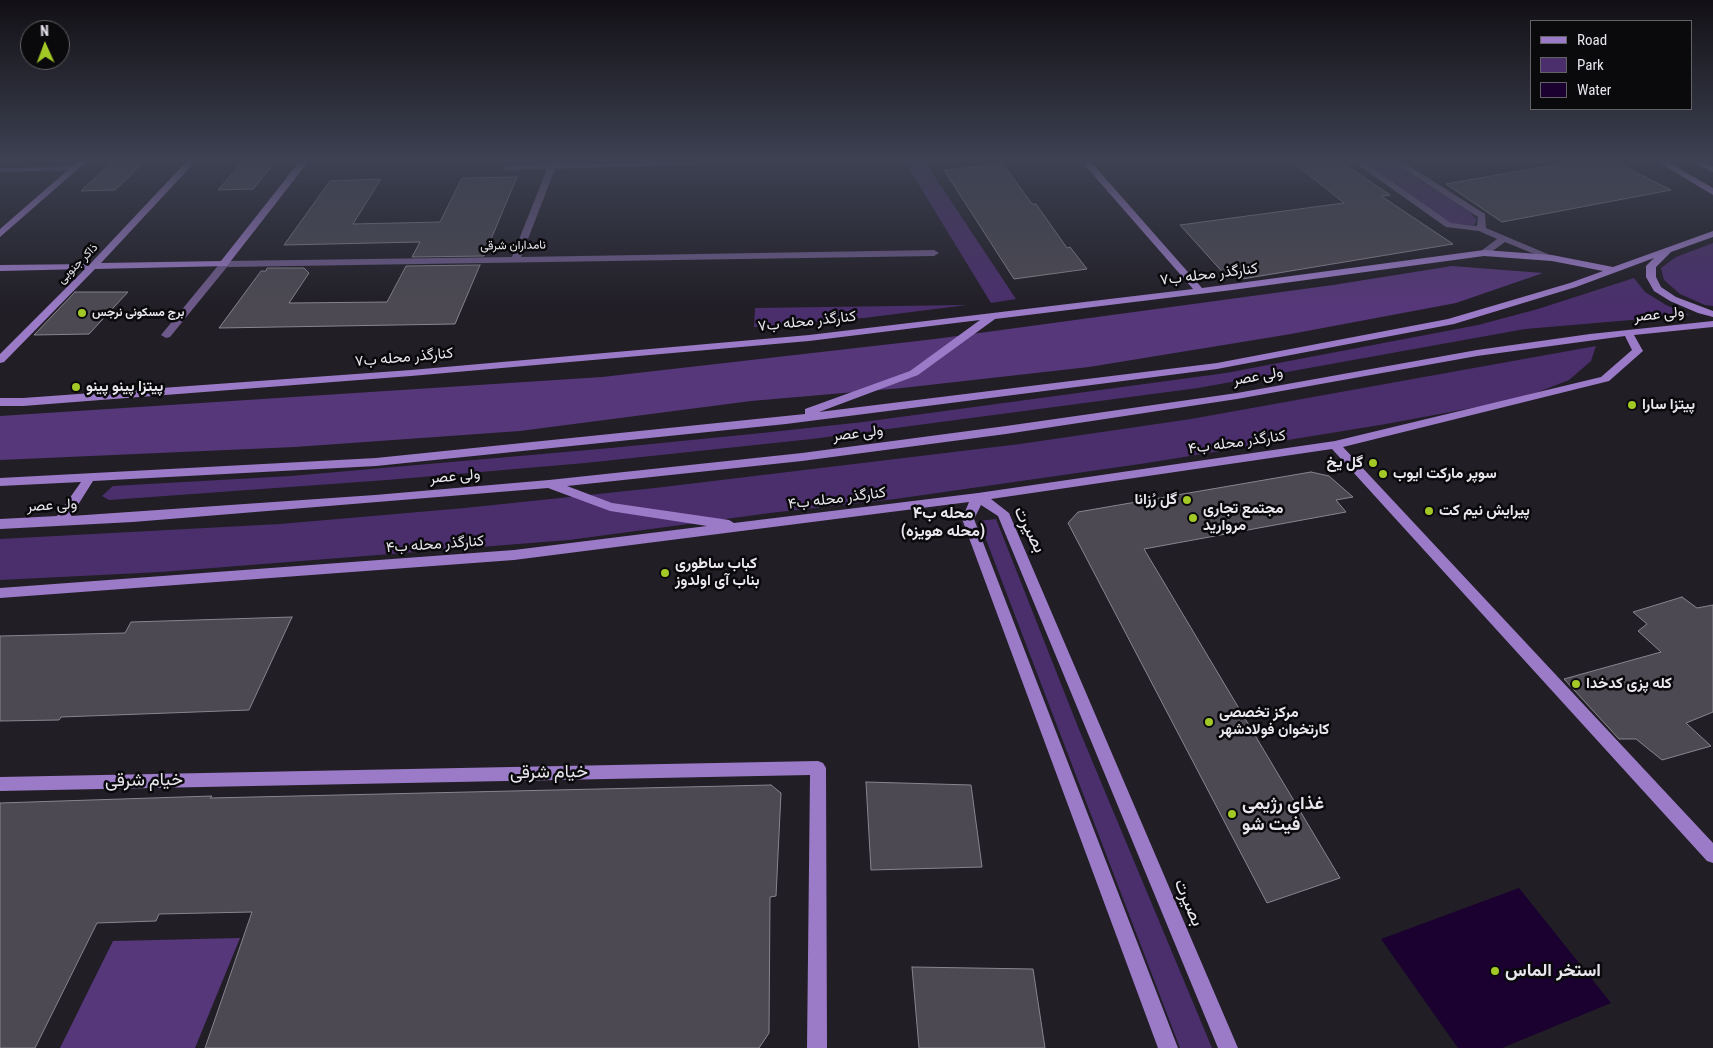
<!DOCTYPE html>
<meta charset="utf-8">
<style>
body{margin:0}
#map{position:relative;width:1713px;height:1048px;overflow:hidden;background:#211e26;font-family:"Roboto Condensed",sans-serif}
canvas{display:block}
.legend{position:absolute;left:1530px;top:20px;width:162px;height:90px;box-sizing:border-box;background:#0a090c;border:1px solid #636266;margin:0;padding:6px 9px;list-style:none;font-size:15px;color:#e9e7ed}
.legend li{display:flex;align-items:center;gap:10px;height:25px}
.legend b{width:25px;border:1px solid #636266}
.north{position:absolute;left:20px;top:20px;width:50px;height:50px;box-sizing:border-box;background:#0a090c;border:1px solid #636266;border-radius:50%;rotate:358deg;font-size:14px;font-weight:700;line-height:20px;text-align:center;color:#e9e7ed}
.north::after{content:'';display:block;margin:auto;width:18px;height:22px;background:#a3c926;clip-path:polygon(50% 0,100% 100%,50% 72%,0 100%)}
</style>
<div id="map">
<canvas width="1713" height="1048"></canvas>
<ul class="legend">
<li><b style="height:6px;background:#9b7bc7"></b>Road</li>
<li><b style="height:14px;background:#4b2f6d"></b>Park</li>
<li><b style="height:14px;background:#1a0130"></b>Water</li>
</ul>
<div class="north">N</div>
</div>
<script>
const c = document.querySelector('canvas').getContext('2d');
c.lineJoin = 'round';
function fill(path, color) {
  c.fillStyle = color;
  c.fill(path, 'evenodd');
}
function toPath(rows) {
  const path = new Path2D();
  for (const r of rows) {
    path.moveTo(r[0], r[1]);
    for (let i = 2; i < r.length; i += 2) path.lineTo(r[i], r[i + 1]);
  }
  return path;
}
function stroke(path, color, width, dash) {
  c.strokeStyle = color;
  c.lineWidth = width;
  c.lineCap = dash ? 'butt' : 'round';
  c.setLineDash(dash || []);
  c.stroke(path);
}
function write(font, color, halo, rows, align = 'center') {
  c.font = font + ' "Roboto Condensed",Vazirmatn,sans-serif';
  c.lineWidth = 5;
  c.setLineDash([]);
  c.textBaseline = 'middle';
  c.strokeStyle = halo;
  c.fillStyle = color;
  for (const [text, x, y, turn = 0] of rows) {
    c.save();
    c.translate(x, y);
    c.rotate((+turn || 0) * Math.PI / 180);
    c.textAlign = isNaN(turn) ? turn : align;
    if (halo) c.strokeText(text, 0, 0);
    c.fillText(text, 0, 0);
    c.restore();
  }
}
fill(toPath([
 [905,162,925,162,1016,299,991,303],
 [1363,162,1392,162,1470,212,1477,220,1474,225,1452,224],
 [1713,243,1713,306,1705,305,1680,294,1664,280,1661,268,1676,257],
 [1634,278,1645,292,1666,305,1690,315,1525,329,1198,388,812,439,585,463,387,480,109,500,102,496,113,486,291,476,611,448,762,433,863,422,1226,373,1478,325,1538,309],
 [967,305,864,318,754,327,755,308],
 [1596,346,1591,361,1569,380,1533,394,1493,404,1386,424,1147,463,895,499,770,513,569,540,161,572,0,580,0,539,280,524,465,508,655,488,1020,444,1191,419],
 [996,519,1078,727,1212,1048,1180,1048,979,521]
]), '#4b2f6d');
fill(toPath([
 [1452,266,1543,273,1456,303,1291,334,1089,367,902,388,751,401,520,431,295,447,0,460,0,416,602,377,935,339,1333,285],
 [240,938,195,1048,60,1048,113,941]
]), '#56377a');
fill(toPath([
 [1519,888,1611,1003,1502,1048,1458,1048,1381,939]
]), '#1a0130');
const building = toPath([
 [112,162,144,162,115,190,81,191,112,162],
 [243,162,275,162,253,189,218,190,243,162],
 [1293,162,1341,162,1390,195,1381,196,1453,244,1242,279,1226,276,1180,225,1344,203,1293,162],
 [1570,162,1615,162,1671,190,1502,222,1446,184,1570,162],
 [1003,164,1032,204,1036,204,1067,248,1070,247,1087,269,1014,279,944,170,1003,164],
 [517,177,484,256,412,257,420,242,284,245,330,181,381,179,353,224,440,222,462,178,517,177],
 [480,265,455,324,219,328,261,271,266,271,267,268,304,268,309,273,289,303,387,302,406,266,480,265],
 [75,292,128,292,89,334,34,335,75,292],
 [1311,472,1329,476,1353,497,1336,500,1346,512,1144,549,1340,878,1267,903,1068,523,1078,512,1311,472],
 [1682,597,1697,608,1713,605,1713,712,1686,723,1711,746,1662,760,1636,739,1619,739,1564,679,1661,652,1638,631,1647,624,1633,612,1682,597],
 [292,617,249,710,61,717,59,720,0,721,0,636,125,633,131,622,292,617],
 [866,782,971,785,982,867,871,870,866,782],
 [771,785,781,793,776,896,770,897,769,1033,759,1048,205,1048,252,912,159,914,156,921,97,923,35,1048,0,1048,0,803,212,796,210,798,771,785],
 [912,967,1033,969,1045,1048,919,1048,912,967]
]);
fill(building, '#4c4952');
stroke(building, '#89858f', 1);
fill(toPath([
 [550,162,558,162,557,164,705,162,701,164,555,169,521,257,934,250,939,253,934,256,227,267,170,337,166,338,161,335,221,262,224,261,512,257,547,169,506,170,502,168,506,166,549,164,550,162],
 [1354,162,1364,162,1451,223,1477,226,1478,217,1393,162,1403,162,1485,214,1486,228,1557,258,1552,261,1549,260,1505,242,1487,255,1481,255,1481,251,1497,239,1479,231,1446,227,1354,162],
 [75,166,78,166,78,170,0,172,0,168,75,166]
]), '#6e5a8a');
fill(toPath([
 [77,162,86,162,0,237,0,229,77,162],
 [186,162,195,162,101,263,221,261,299,162,308,162,227,266,95,269,4,362,0,363,0,354,85,269,0,271,0,265,90,264,186,162],
 [1082,162,1091,162,1202,288,1484,250,1552,255,1613,267,1713,231,1713,237,1671,252,1656,267,1656,277,1661,287,1676,297,1713,311,1713,317,1698,313,1670,301,1654,291,1646,277,1646,266,1654,258,1576,287,1454,324,1217,369,786,424,376,466,93,481,71,516,375,495,549,480,802,453,1006,426,1237,393,1477,350,1590,334,1713,321,1713,327,1634,335,1643,351,1609,381,1343,447,1713,843,1713,863,1707,861,1332,449,991,499,1009,513,1238,1048,1218,1048,998,516,981,505,974,519,1178,1048,1158,1048,962,519,969,502,514,560,0,598,0,588,514,550,707,526,610,511,548,488,133,522,0,529,0,519,57,516,81,482,0,486,0,478,376,458,805,414,805,409,910,371,980,320,809,341,411,376,23,406,0,406,0,398,23,398,411,370,809,335,1193,289,1082,162],
 [1484,256,1552,261,1603,271,1570,283,1448,319,1217,363,819,412,918,375,995,319,1232,290,1484,256],
 [1625,336,1632,350,1601,377,1335,441,978,493,734,523,729,520,612,503,567,486,802,461,1006,434,1237,399,1477,356,1625,336],
 [1658,162,1668,162,1713,188,1713,195,1658,162],
 [1691,162,1703,162,1713,167,1713,172,1691,162],
 [818,761,823,763,826,768,827,1048,807,1048,810,775,0,791,0,777,818,761]
]), '#9b7bc7');
const sky = c.createLinearGradient(0, 0, 0, 309);
sky.addColorStop(0, '#121015');
sky.addColorStop(0.52, '#3d4152');
sky.addColorStop(1, '#3d415200');
c.fillStyle = sky;
c.fillRect(0, 0, 1713, 309);
for (const [x, y, r, color] of [
 [82,313,5,"#a3c926"],
 [76,387,5,"#a3c926"],
 [1632,405,5,"#a3c926"],
 [1373,463,5,"#a3c926"],
 [1383,474,5,"#a3c926"],
 [1187,500,5,"#a3c926"],
 [1429,511,5,"#a3c926"],
 [1193,518,5,"#a3c926"],
 [665,573,5,"#a3c926"],
 [1576,684,5,"#a3c926"],
 [1209,722,5,"#a3c926"],
 [1232,814,5,"#a3c926"],
 [1495,971,5,"#a3c926"]
]) {
  const dot = new Path2D();
  dot.arc(x, y, r, 0, 2 * Math.PI);
  c.fillStyle = color;
  c.fill(dot);
  stroke(dot, '#0a090c', 2);
}
write('12px', '#e9e7ed', '#0a090c', [
 ["نامداران شرقی",513,246,-1],
 ["ذاکر جنوبی",78,264,-45]
]);
write('bold 12px', '#e9e7ed', '#0a090c', [
 ["برج مسکونی نرجس",92,313]
], 'left');
write('15px', '#e9e7ed', '#0a090c', [
 ["کنارگذر محله ب۷",1209,275,-7],
 ["ولی عصر",1659,315,-6],
 ["کنارگذر محله ب۷",807,322,-6],
 ["کنارگذر محله ب۷",404,358,-5],
 ["ولی عصر",1258,377,-10],
 ["ولی عصر",858,434,-7],
 ["کنارگذر محله ب۴",1237,443,-8],
 ["ولی عصر",455,477,-5],
 ["کنارگذر محله ب۴",837,499,-7],
 ["ولی عصر",52,506,-3],
 ["کنارگذر محله ب۴",435,545,-4]
]);
write('bold 15px', '#e9e7ed', '#0a090c', [
 ["پیتزا پینو پینو",86,387],
 ["پیتزا سارا",1642,405],
 ["گل یخ",1363,463,"right"],
 ["سوپر مارکت ایوب",1393,474],
 ["گل رُزانا",1177,500,"right"],
 ["مجتمع تجاری",1203,509],
 ["مروارید",1203,526],
 ["پیرایش نیم کت",1439,511],
 ["کباب ساطوری",675,564],
 ["بناب آی اولدوز",675,581],
 ["کله پزی کدخدا",1586,684],
 ["مرکز تخصصی",1219,713],
 ["کارتخوان فولادشهر",1219,730]
], 'left');
write('bold 16px', '#e9e7ed', '#0a090c', [
 ["محله ب۴",943,514],
 ["(محله هویزه)",943,532]
]);
write('18px', '#e9e7ed', '#0a090c', [
 ["بصیرت",1029,530,63],
 ["خیام شرقی",549,773,-1],
 ["خیام شرقی",144,781,-1],
 ["بصیرت",1188,903,67]
]);
write('bold 18px', '#e9e7ed', '#0a090c', [
 ["غذای رژیمی",1242,804],
 ["فیت شو",1242,825],
 ["استخر الماس",1505,971]
], 'left');
</script>
